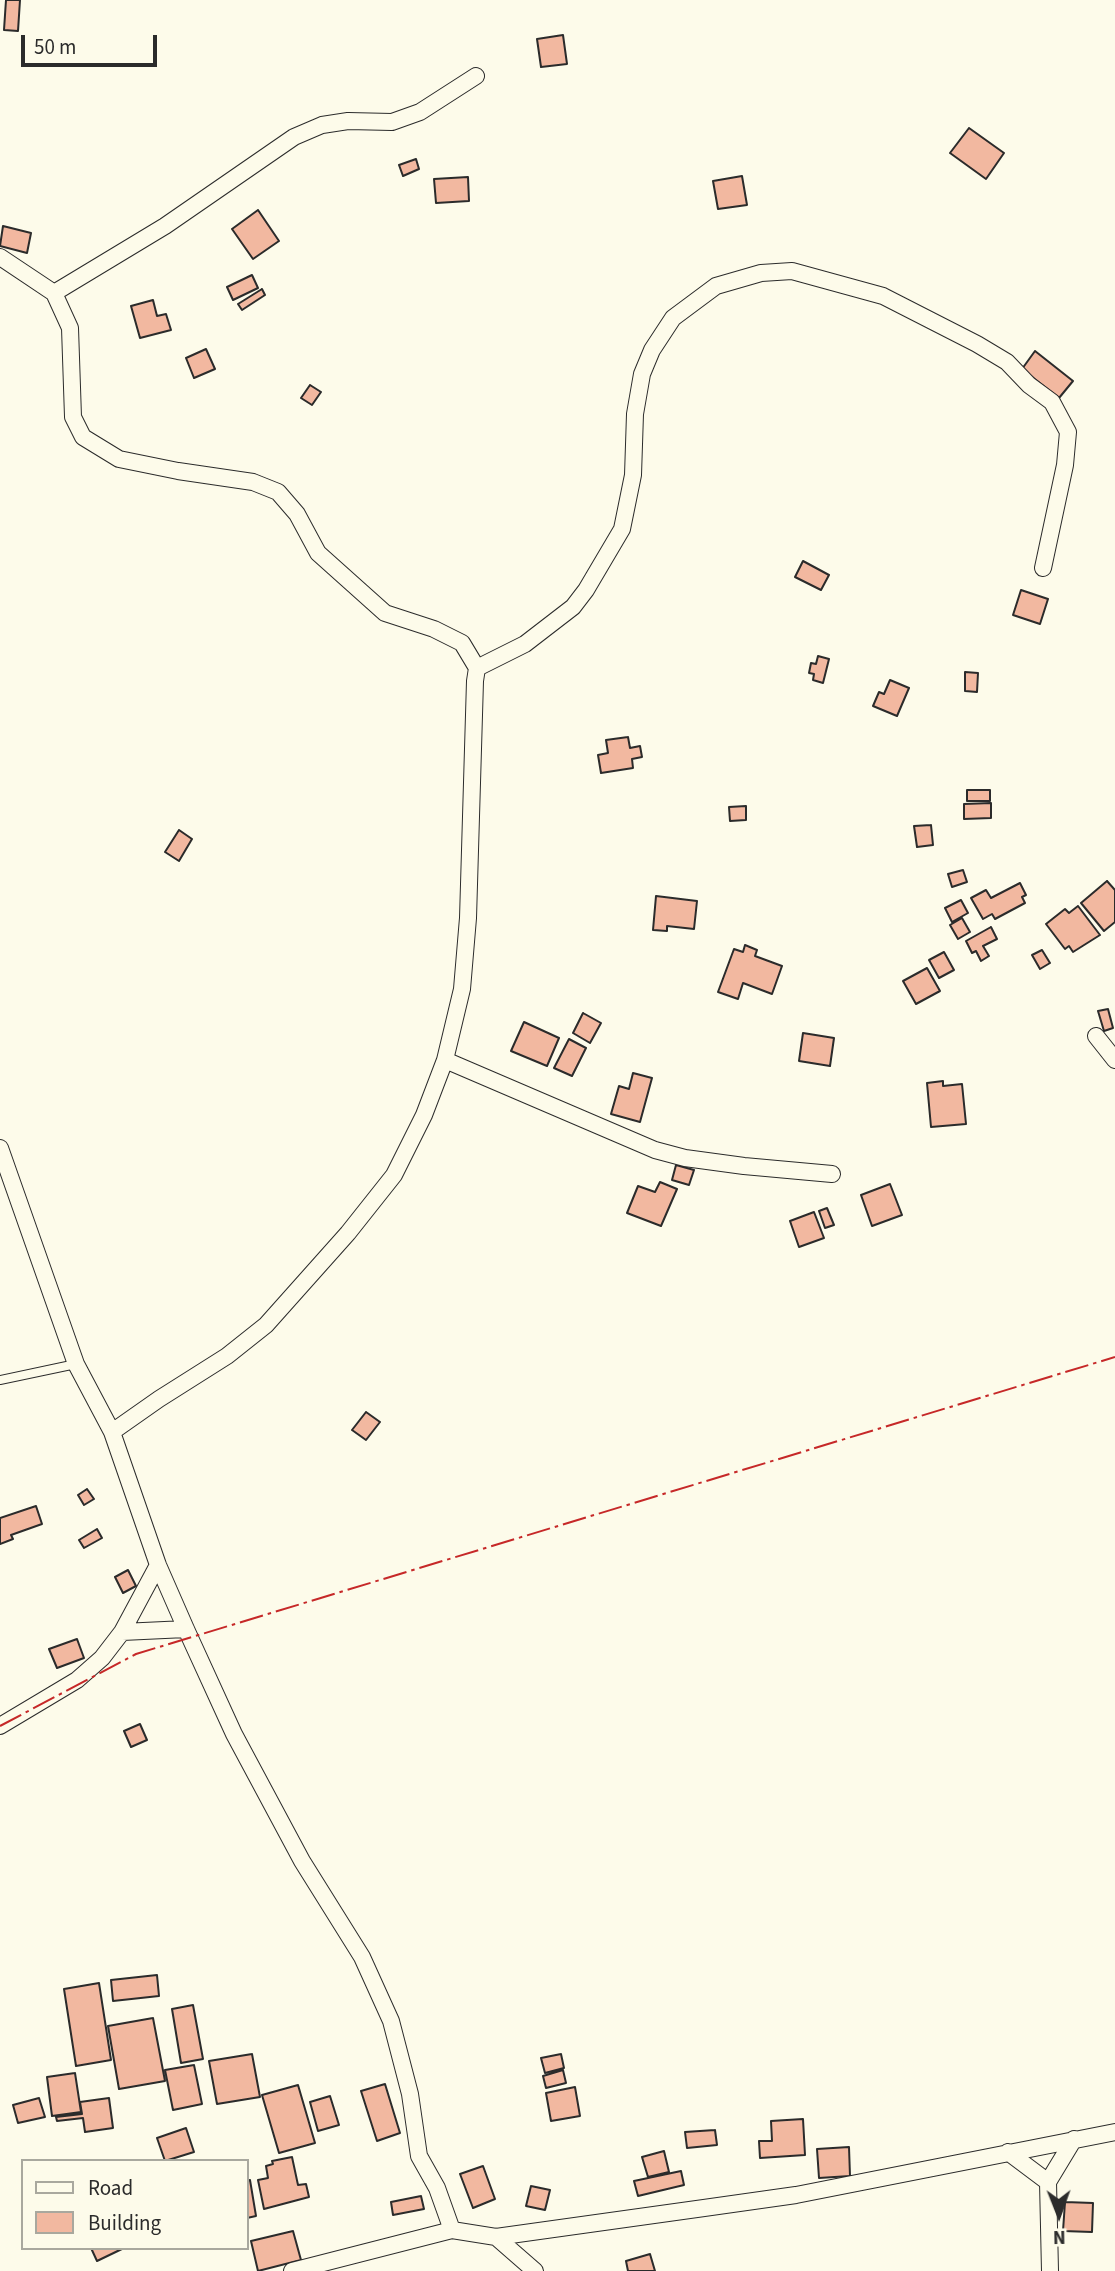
<!DOCTYPE html>
<style>
body{margin:0}
#map{position:relative;width:1115px;height:2271px;overflow:hidden;background:#fdfbea;font-family:"Source Sans 3",sans-serif}
canvas{display:block}
.legend{position:absolute;left:21px;top:2159px;width:228px;height:91px;box-sizing:border-box;background:#fdfbea;border:2px solid #a9a89e;margin:0;padding:9px 12px;list-style:none;font-size:21px;color:#2b2b2b}
.legend li{display:flex;align-items:center;gap:14px;height:35px}
.legend b{width:35px;border:2px solid #a9a89e}
.north{position:absolute;left:1024px;top:2180px;width:70px;height:70px;-webkit-text-stroke:5px #fdfbea;paint-order:stroke;rotate:179deg;font-size:19px;font-weight:700;line-height:28px;text-align:center;color:#2b2b2b}
.north::after{content:'';display:block;margin:auto;width:24px;height:32px;background:#2b2b2b;clip-path:polygon(50% 0,100% 100%,50% 72%,0 100%)}
.scale{position:absolute;left:21px;top:35px;width:136px;height:32px;box-sizing:border-box;border:4px solid #2b2b2b;border-top:0;padding-left:9px;font-size:21px;line-height:24px;white-space:nowrap;color:#2b2b2b;-webkit-text-stroke:5px #fdfbea;paint-order:stroke}
</style>
<div id="map">
<canvas width="1115" height="2271"></canvas>
<ul class="legend">
<li><b style="height:9px;background:#fdfbea"></b>Road</li>
<li><b style="height:19px;background:#f2b8a0"></b>Building</li>
</ul>
<div class="north">N</div>
<div class="scale">50 m</div>
</div>
<script>
const c = document.querySelector('canvas').getContext('2d');
c.lineJoin = 'round';
function fill(path, color) {
  c.fillStyle = color;
  c.fill(path, 'evenodd');
}
function toPath(rows) {
  const path = new Path2D();
  for (const r of rows) {
    path.moveTo(r[0], r[1]);
    for (let i = 2; i < r.length; i += 2) path.lineTo(r[i], r[i + 1]);
  }
  return path;
}
function stroke(path, color, width, dash) {
  c.strokeStyle = color;
  c.lineWidth = width;
  c.lineCap = dash ? 'butt' : 'round';
  c.setLineDash(dash || []);
  c.stroke(path);
}
const building = toPath([
 [6,0,20,0,18,31,4,30,6,0],
 [563,35,567,64,541,67,537,39,563,35],
 [969,128,1004,153,986,179,950,153,969,128],
 [416,159,419,169,403,176,399,165,416,159],
 [742,176,747,205,718,209,713,181,742,176],
 [468,177,469,201,436,203,434,179,468,177],
 [258,210,279,241,253,259,232,229,258,210],
 [3,226,31,233,27,253,0,246,3,226],
 [252,275,258,288,233,300,227,287,252,275],
 [262,289,265,295,242,310,238,304,262,289],
 [153,300,157,316,166,314,171,330,140,338,131,306,153,300],
 [206,349,215,369,194,378,186,358,206,349],
 [1035,351,1073,381,1059,398,1022,369,1035,351],
 [310,385,321,392,312,405,301,398,310,385],
 [803,561,829,575,821,590,795,577,803,561],
 [1021,590,1048,599,1040,624,1013,615,1021,590],
 [818,656,829,659,823,683,813,680,814,674,809,673,811,663,816,664,818,656],
 [965,672,978,673,977,692,965,691,965,672],
 [890,680,909,688,897,716,873,706,879,692,884,694,890,680],
 [628,737,630,748,640,746,642,757,632,759,633,768,601,773,598,755,608,753,606,740,628,737],
 [967,790,990,790,990,801,967,801,967,790],
 [991,803,991,818,964,819,964,804,991,803],
 [746,806,746,820,730,821,729,807,746,806],
 [931,825,933,845,917,847,914,826,931,825],
 [179,830,192,839,179,861,165,852,179,830],
 [963,870,967,882,952,887,948,874,963,870],
 [1107,881,1115,890,1115,922,1104,931,1081,903,1107,881],
 [1020,883,1026,895,1022,897,1025,903,995,919,992,914,983,919,971,898,986,890,991,898,1020,883],
 [656,896,697,901,694,929,667,926,667,931,653,930,656,896],
 [961,900,968,913,952,922,945,908,961,900],
 [1078,906,1100,935,1073,952,1069,946,1065,949,1046,924,1065,909,1069,913,1078,906],
 [962,918,970,932,958,939,950,925,962,918],
 [991,927,997,939,983,946,989,956,981,961,976,951,972,953,966,941,991,927],
 [745,945,757,950,755,956,782,966,772,994,743,983,738,999,718,992,734,949,743,952,745,945],
 [1042,950,1050,963,1040,969,1032,955,1042,950],
 [944,952,954,970,939,978,929,960,944,952],
 [927,968,940,991,916,1004,903,981,927,968],
 [1108,1009,1113,1028,1104,1031,1098,1011,1108,1009],
 [583,1013,601,1023,590,1043,573,1033,583,1013],
 [524,1022,559,1038,547,1066,511,1051,524,1022],
 [803,1033,834,1038,830,1066,799,1061,803,1033],
 [569,1039,586,1048,572,1076,554,1068,569,1039],
 [633,1073,652,1078,640,1122,611,1114,619,1086,629,1089,633,1073],
 [943,1081,943,1086,962,1084,966,1124,931,1127,927,1083,943,1081],
 [676,1165,694,1170,689,1185,672,1180,676,1165],
 [660,1182,677,1189,661,1226,627,1213,638,1186,655,1192,660,1182],
 [890,1184,902,1215,872,1226,861,1195,890,1184],
 [827,1208,834,1225,825,1228,819,1211,827,1208],
 [814,1212,824,1238,799,1247,790,1221,814,1212],
 [366,1412,380,1422,366,1440,352,1430,366,1412],
 [87,1489,94,1499,84,1505,78,1495,87,1489],
 [36,1506,42,1524,11,1535,13,1539,0,1544,0,1518,36,1506],
 [97,1529,102,1538,84,1548,79,1540,97,1529],
 [128,1570,136,1586,123,1593,115,1577,128,1570],
 [77,1639,84,1658,57,1668,49,1649,77,1639],
 [140,1724,147,1740,131,1747,124,1731,140,1724],
 [157,1975,159,1996,113,2001,111,1980,157,1975],
 [99,1983,111,2060,76,2066,64,1989,99,1983],
 [193,2005,203,2059,181,2063,172,2009,193,2005],
 [153,2018,165,2081,119,2089,108,2026,153,2018],
 [252,2054,260,2097,217,2104,209,2061,252,2054],
 [561,2054,564,2068,545,2073,541,2058,561,2054],
 [194,2065,202,2104,173,2110,165,2070,194,2065],
 [563,2070,566,2083,546,2088,543,2076,563,2070],
 [75,2073,81,2112,52,2116,47,2077,75,2073],
 [385,2084,400,2133,377,2141,361,2091,385,2084],
 [298,2085,315,2143,279,2153,262,2095,298,2085],
 [575,2087,580,2116,551,2121,546,2093,575,2087],
 [330,2096,339,2125,318,2131,310,2102,330,2096],
 [39,2098,45,2117,18,2123,13,2105,39,2098],
 [109,2098,113,2128,85,2132,83,2118,57,2121,56,2117,82,2114,80,2102,109,2098],
 [803,2119,805,2155,760,2158,759,2141,772,2141,771,2121,803,2119],
 [186,2128,194,2152,165,2161,157,2138,186,2128],
 [715,2130,717,2145,687,2148,685,2132,715,2130],
 [849,2147,850,2176,819,2178,817,2149,849,2147],
 [664,2151,669,2172,648,2177,642,2157,664,2151],
 [292,2157,298,2185,306,2184,309,2197,264,2209,258,2180,268,2178,266,2166,273,2164,272,2161,292,2157],
 [483,2166,495,2199,473,2208,460,2174,483,2166],
 [681,2171,684,2185,638,2196,634,2181,681,2171],
 [250,2180,256,2216,247,2218,247,2181,250,2180],
 [531,2186,550,2190,545,2210,526,2206,531,2186],
 [421,2196,424,2209,393,2215,391,2202,421,2196],
 [1065,2202,1093,2203,1092,2232,1063,2231,1065,2202],
 [293,2231,301,2260,258,2271,251,2241,293,2231],
 [91,2248,124,2248,97,2261,91,2248],
 [650,2254,655,2271,628,2271,626,2261,650,2254]
]);
fill(building, '#f2b8a0');
stroke(building, '#2b2b2b', 2);
const lane = toPath([
 [0,1380,76,1364]
]);
const street = toPath([
 [0,257,54,293,70,328,73,417,83,437,119,459,178,471,253,482,278,492,297,514,318,553,385,613,434,629,462,643,477,668],
 [54,293,165,226,294,137,322,125,348,121,392,122,420,112,476,76],
 [1096,1036,1115,1060],
 [445,1060,655,1150,685,1158,744,1166,832,1174],
 [0,1148,76,1364,112,1432,158,1565,186,1629,234,1734,302,1861,362,1957,391,2021,410,2094,419,2156,437,2188,452,2230],
 [112,1432,159,1399,227,1356,266,1325,348,1233,394,1175,424,1115,445,1060,462,989,468,918,475,681,477,668,525,644,573,607,586,590,622,529,633,475,635,414,642,374,652,350,673,318,716,286,761,273,792,271,883,296,977,344,1007,362,1029,385,1052,402,1068,432,1065,465,1043,568],
 [122,1632,186,1629],
 [0,1726,77,1680,102,1658,122,1632,158,1565],
 [1008,2152,1048,2182],
 [496,2237,535,2271],
 [292,2271,452,2230,496,2237,704,2208,796,2195,1115,2132],
 [1050,2271,1048,2182,1074,2139]
]);
stroke(lane, '#2b2b2b', 10);
stroke(street, '#2b2b2b', 18);
stroke(lane, '#fdfbea', 8);
stroke(street, '#fdfbea', 16);
stroke(toPath([
 [0,1726,136,1654,1115,1357]
]), '#c62828', 2, [24, 5, 3.5, 5]);
</script>
